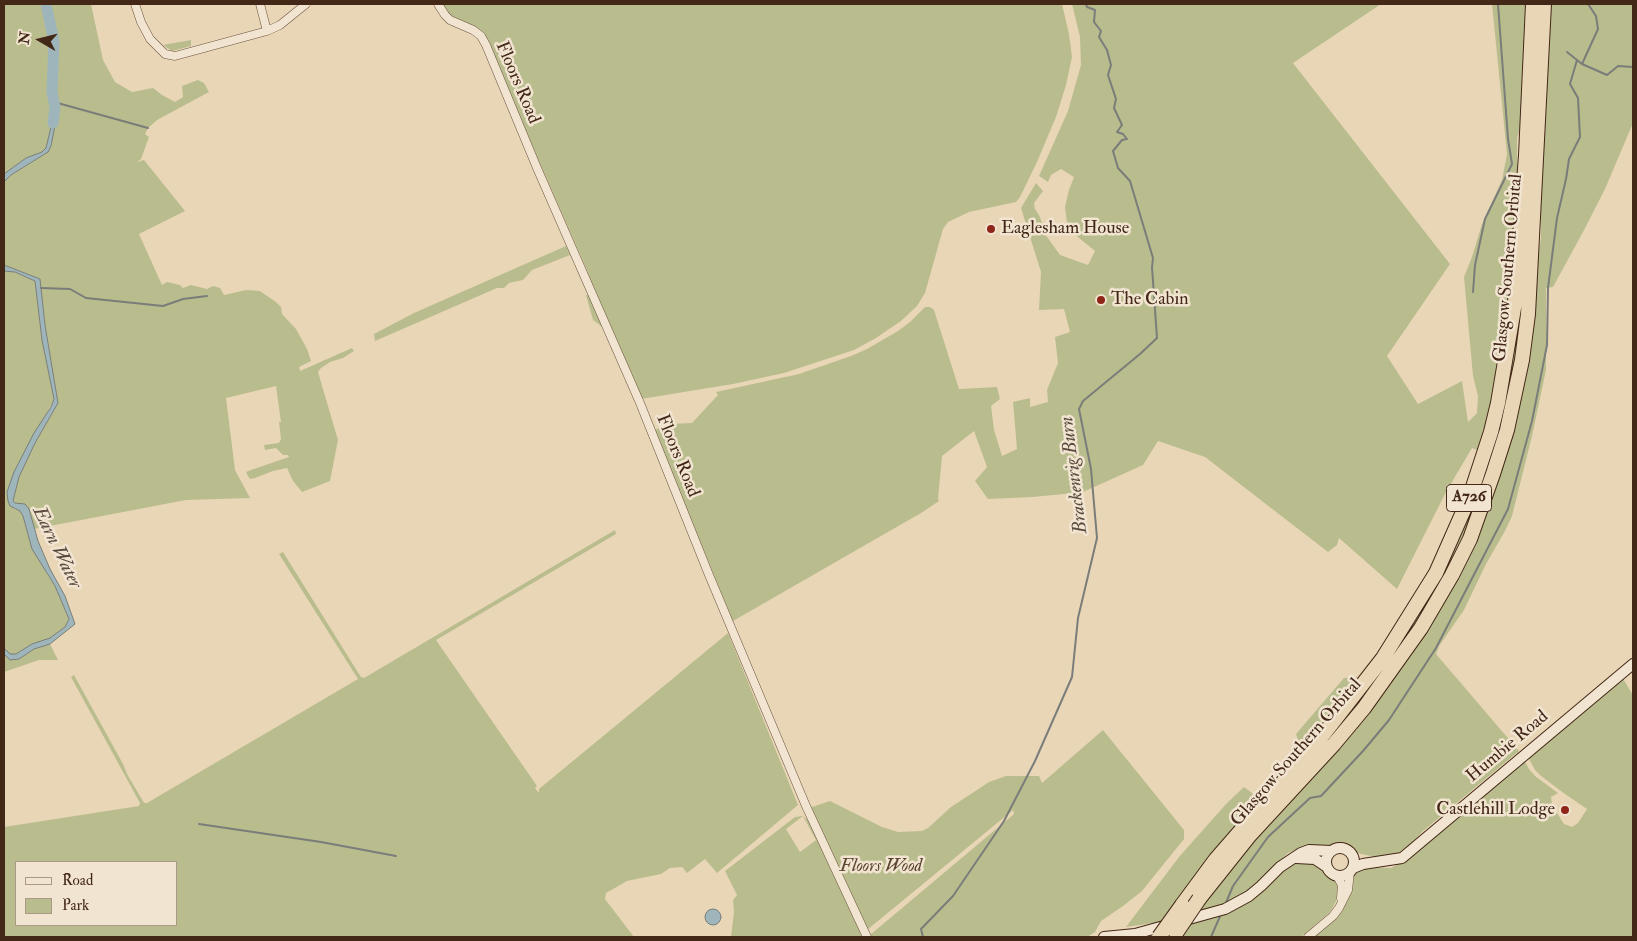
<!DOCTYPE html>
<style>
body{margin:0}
#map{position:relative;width:1637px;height:941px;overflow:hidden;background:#e9d6b7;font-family:"IM FELL Double Pica",serif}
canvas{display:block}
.frame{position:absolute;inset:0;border:5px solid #432717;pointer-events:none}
.legend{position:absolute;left:15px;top:861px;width:162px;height:65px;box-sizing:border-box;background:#f1e4d0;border:1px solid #ab9886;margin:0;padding:6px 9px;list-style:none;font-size:15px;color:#432717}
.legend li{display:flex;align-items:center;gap:10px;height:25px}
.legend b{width:25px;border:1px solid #ab9886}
.north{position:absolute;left:15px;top:15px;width:50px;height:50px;-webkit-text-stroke:4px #f1e4d0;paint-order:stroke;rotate:278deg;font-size:14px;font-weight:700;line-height:20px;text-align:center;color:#432717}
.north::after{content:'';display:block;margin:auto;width:18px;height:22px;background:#432717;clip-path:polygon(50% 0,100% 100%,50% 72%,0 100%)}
</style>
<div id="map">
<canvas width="1637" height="941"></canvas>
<div class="frame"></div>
<ul class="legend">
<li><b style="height:6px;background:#f1e4d0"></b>Road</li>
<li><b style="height:14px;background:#b9bd8d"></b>Park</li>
</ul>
<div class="north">N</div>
</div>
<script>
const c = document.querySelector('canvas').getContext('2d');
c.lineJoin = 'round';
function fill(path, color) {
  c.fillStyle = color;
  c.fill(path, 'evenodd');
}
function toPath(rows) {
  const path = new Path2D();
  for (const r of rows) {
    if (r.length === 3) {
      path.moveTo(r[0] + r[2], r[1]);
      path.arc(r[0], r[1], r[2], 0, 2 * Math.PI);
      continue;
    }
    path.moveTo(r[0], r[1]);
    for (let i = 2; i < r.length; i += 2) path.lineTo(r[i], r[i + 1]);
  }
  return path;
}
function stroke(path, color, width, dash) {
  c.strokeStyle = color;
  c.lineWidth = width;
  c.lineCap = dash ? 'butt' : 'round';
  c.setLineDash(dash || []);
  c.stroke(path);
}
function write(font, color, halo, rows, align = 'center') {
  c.font = font + ' "IM FELL Double Pica",serif';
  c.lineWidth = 5;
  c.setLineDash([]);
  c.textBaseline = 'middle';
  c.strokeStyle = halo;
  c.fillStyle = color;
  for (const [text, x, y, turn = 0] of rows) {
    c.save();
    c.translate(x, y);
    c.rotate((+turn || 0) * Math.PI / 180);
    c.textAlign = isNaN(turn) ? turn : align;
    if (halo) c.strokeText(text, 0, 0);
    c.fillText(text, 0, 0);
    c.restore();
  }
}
fill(toPath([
 [4,4,91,4,103,60,115,82,132,92,153,88,162,95,175,102,183,97,182,86,198,80,204,83,209,92,157,120,148,128,145,134,149,137,141,159,137,162,144,160,185,211,139,234,162,285,167,282,180,285,183,288,191,285,207,289,213,286,220,288,224,295,246,290,260,291,276,302,281,307,282,314,296,329,307,349,311,361,299,367,300,371,352,348,354,351,343,358,330,362,321,368,318,372,338,440,330,481,302,492,293,481,287,468,273,471,255,478,250,479,248,476,246,472,251,470,289,457,288,455,283,455,276,448,265,450,264,445,279,443,281,439,279,422,281,422,276,386,226,398,235,470,250,498,186,500,34,529,29,509,25,504,15,503,13,501,19,477,35,443,58,403,45,324,40,279,4,265,4,182,11,175,44,155,51,146,53,110,51,127,46,148,42,152,26,158,4,174],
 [442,4,1062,4,1069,34,1072,57,1066,85,1056,117,1037,162,1020,197,1016,202,969,212,948,222,943,229,925,293,917,306,901,321,876,338,854,350,784,373,733,384,641,399,605,329,593,320,586,295,596,295,587,270,531,143,488,40,482,32,449,15],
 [1072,4,1381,4,1293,63,1450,264,1387,356,1418,404,1462,381,1468,422,1477,413,1478,396,1473,376,1464,277,1472,257,1482,224,1502,180,1507,154,1492,4,1527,4,1523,114,1517,139,1517,198,1506,324,1495,388,1480,451,1472,448,1446,492,1397,589,1339,538,1337,545,1328,552,1205,457,1158,441,1143,465,1083,492,1033,497,988,499,975,481,987,467,974,431,942,456,938,499,939,501,921,513,733,621,654,430,669,424,692,423,718,395,716,392,799,374,851,356,867,349,898,331,910,322,925,307,930,307,934,310,959,389,997,387,1000,399,991,406,994,430,1002,456,1017,449,1013,402,1030,398,1030,407,1048,402,1047,390,1058,363,1055,337,1070,332,1064,309,1039,310,1041,272,1021,208,1036,183,1043,191,1034,203,1035,209,1040,217,1045,234,1060,255,1088,265,1095,251,1073,233,1067,222,1065,207,1069,190,1074,177,1061,169,1051,175,1048,182,1039,176,1068,111,1081,65,1080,37],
 [1550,4,1633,4,1633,123,1605,189,1583,232,1553,287,1546,288,1546,370,1532,436,1512,516,1505,531,1486,564,1464,610,1439,646,1436,654,1519,751,1423,831,1410,845,1396,854,1383,858,1371,856,1361,854,1343,845,1337,844,1328,847,1302,847,1288,853,1249,890,1219,907,1197,914,1224,875,1276,813,1341,741,1477,530,1534,280,1541,238,1541,189],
 [191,40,191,46,172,51,163,45],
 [566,246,570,255,532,270,523,280,509,283,504,288,497,288,375,341,374,334,414,313],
 [4,271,15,272,35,281,42,340,54,399,7,492,14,509,20,511,23,516,28,535,48,576,55,586,69,619,65,627,50,639,32,644,16,654,10,654,4,648],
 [1525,275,1519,333,1511,385,1503,425,1470,523,1453,560,1413,632,1350,716,1193,896,1339,722,1456,538],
 [615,530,616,534,436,640,537,786,535,788,539,793,539,789,728,633,798,805,717,873,705,859,687,873,682,867,670,868,661,874,627,881,606,893,605,899,634,937,4,937,4,827,139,806,140,803,71,677,74,675,123,764,127,774,144,803,147,803,358,679,279,554,283,552,359,674,361,677,364,678],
 [16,862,176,862,176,925,16,925],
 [50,644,58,660,39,660,4,672,4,654,8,658,19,659,34,649],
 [1357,677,1338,701,1300,746,1296,734,1344,678],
 [1622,677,1633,695,1633,937,1314,937,1341,910,1354,871,1363,867,1391,868,1402,862,1524,760,1529,769,1535,776,1558,793,1551,797,1552,805,1564,824,1572,827,1578,823,1587,809,1565,794,1541,776,1535,770,1529,759,1530,755],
 [1103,730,1184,830,1184,839,1142,891,1123,906,1101,921,1095,932,1087,937,871,937,870,935,1014,814,1013,810,867,930,809,808,830,801,882,827,898,832,922,831,928,828,951,807,989,782,1006,776,1039,776,1042,783],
 [1244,787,1252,793,1256,801,1210,855,1160,922,1126,927,1179,857,1226,804],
 [803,816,811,823,862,937,731,937,734,912,733,900,737,895,725,871,795,817],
 [803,816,816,840,800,852,786,829],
 [1310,861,1340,884,1338,897,1331,911,1301,937,1181,937,1191,922,1214,918,1227,912,1291,863]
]), '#b9bd8d');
const water = toPath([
 [53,109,58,110,51,146,48,152,11,175,4,182,4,174,26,158,42,152,46,148,51,127,53,109],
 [4,265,40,279,45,325,58,403,35,443,19,477,13,501,15,503,25,504,29,509,38,541,50,569,65,596,75,624,50,644,34,649,19,659,10,660,4,654,4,648,10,654,16,654,32,644,50,638,65,627,69,619,55,586,32,549,23,516,20,511,10,506,8,501,7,492,14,472,34,433,51,407,54,399,42,340,35,281,15,272,4,271,4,265],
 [713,917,8]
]);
fill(water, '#9eb6bb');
stroke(water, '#7a7d79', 1);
stroke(toPath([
 [1567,52,1582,64,1607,75,1618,66,1633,67],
 [1582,64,1598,29,1596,16,1588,4],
 [54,102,148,128],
 [41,288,70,289,86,298,163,306,183,299,207,296],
 [1473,292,1475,265,1485,219,1512,164,1508,139,1498,4],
 [199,824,321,842,396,856],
 [1225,905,1233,886,1268,837,1310,798,1321,796,1363,751,1389,720,1436,648,1508,509,1532,421,1547,345,1548,288,1557,218,1566,179,1569,159,1580,137,1578,98,1570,84,1577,60],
 [923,937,921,929,953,896,1004,821,1035,761,1072,677,1078,618,1097,538,1091,469,1079,409,1083,401,1140,354,1157,338,1152,267,1153,258,1130,181,1118,168,1113,151,1122,140,1127,139,1123,134,1117,132,1122,125,1114,108,1116,99,1108,75,1111,65,1107,50,1099,37,1101,31,1094,22,1095,10,1087,7,1086,4],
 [1211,937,1221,914]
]), '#7a7d79', 2);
stroke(toPath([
 [46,4,54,41,52,92,55,107,53,123]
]), '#9eb6bb', 11);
const street = toPath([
 [135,4,141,22,150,39,165,54,175,56,267,31,280,25,306,4],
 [260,4,267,31],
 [438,4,445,15,450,20,473,30,481,36,486,45,537,168,640,403,709,575,806,806,867,937],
 [1337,876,1342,885,1341,898],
 [1308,937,1333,916,1339,908,1348,890,1350,871]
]);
const secondary = toPath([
 [1340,862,14],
 [1296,858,1315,859,1327,867],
 [1353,868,1363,864,1402,858,1633,664],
 [1104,937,1135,934,1225,909,1249,896,1261,886,1280,867,1301,853,1309,850,1331,851]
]);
const highway = toPath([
 [1199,899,1250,835,1334,744,1364,708,1421,628,1452,575,1470,539,1493,474,1507,430,1522,360,1528,314,1544,4],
 [1182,905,1216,859,1316,744,1383,658,1436,573,1470,496,1491,432,1498,403,1515,302,1526,155,1533,4]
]);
stroke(street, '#6c533f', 9);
stroke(secondary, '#432717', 12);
stroke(highway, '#432717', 16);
stroke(street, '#f1e4d0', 8);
stroke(secondary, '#f1e4d0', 10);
stroke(highway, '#e9d6b7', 14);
const highwayBridge = toPath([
 [1176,933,1199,899],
 [1159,937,1182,905]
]);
stroke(highwayBridge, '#432717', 16, []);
stroke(highwayBridge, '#e9d6b7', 14);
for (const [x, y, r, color] of [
 [991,229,5,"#8f2418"],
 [1101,300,5,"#8f2418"],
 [1565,810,5,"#8f2418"]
]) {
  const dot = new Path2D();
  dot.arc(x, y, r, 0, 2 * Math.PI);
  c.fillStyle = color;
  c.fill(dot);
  stroke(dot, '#f1e4d0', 2);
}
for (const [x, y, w] of [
 [1469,498,45]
]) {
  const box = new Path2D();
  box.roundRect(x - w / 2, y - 13.5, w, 27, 4);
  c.fillStyle = '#f1e4d0';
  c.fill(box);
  stroke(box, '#432717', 1);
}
write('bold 16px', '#432717', null, [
 ["A726",1469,498]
]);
write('18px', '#432717', '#f1e4d0', [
 ["Floors Road",517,83,67],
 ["Glasgow Southern Orbital",1509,268,-85],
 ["Floors Road",677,456,68],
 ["Humbie Road",1508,747,-40],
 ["Glasgow Southern Orbital",1297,753,-49]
]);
write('18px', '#432717', '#f1e4d0', [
 ["Eaglesham House",1001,229],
 ["The Cabin",1111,300],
 ["Castlehill Lodge",1555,810,"right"]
], 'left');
write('italic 18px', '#5b452f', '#f1e4d0', [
 ["Floors Wood",881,867]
]);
write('italic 19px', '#5a4b40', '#f1e4d0', [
 ["Brackenrig Burn",1075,475,-97],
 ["Earn Water",56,548,64]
]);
</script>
